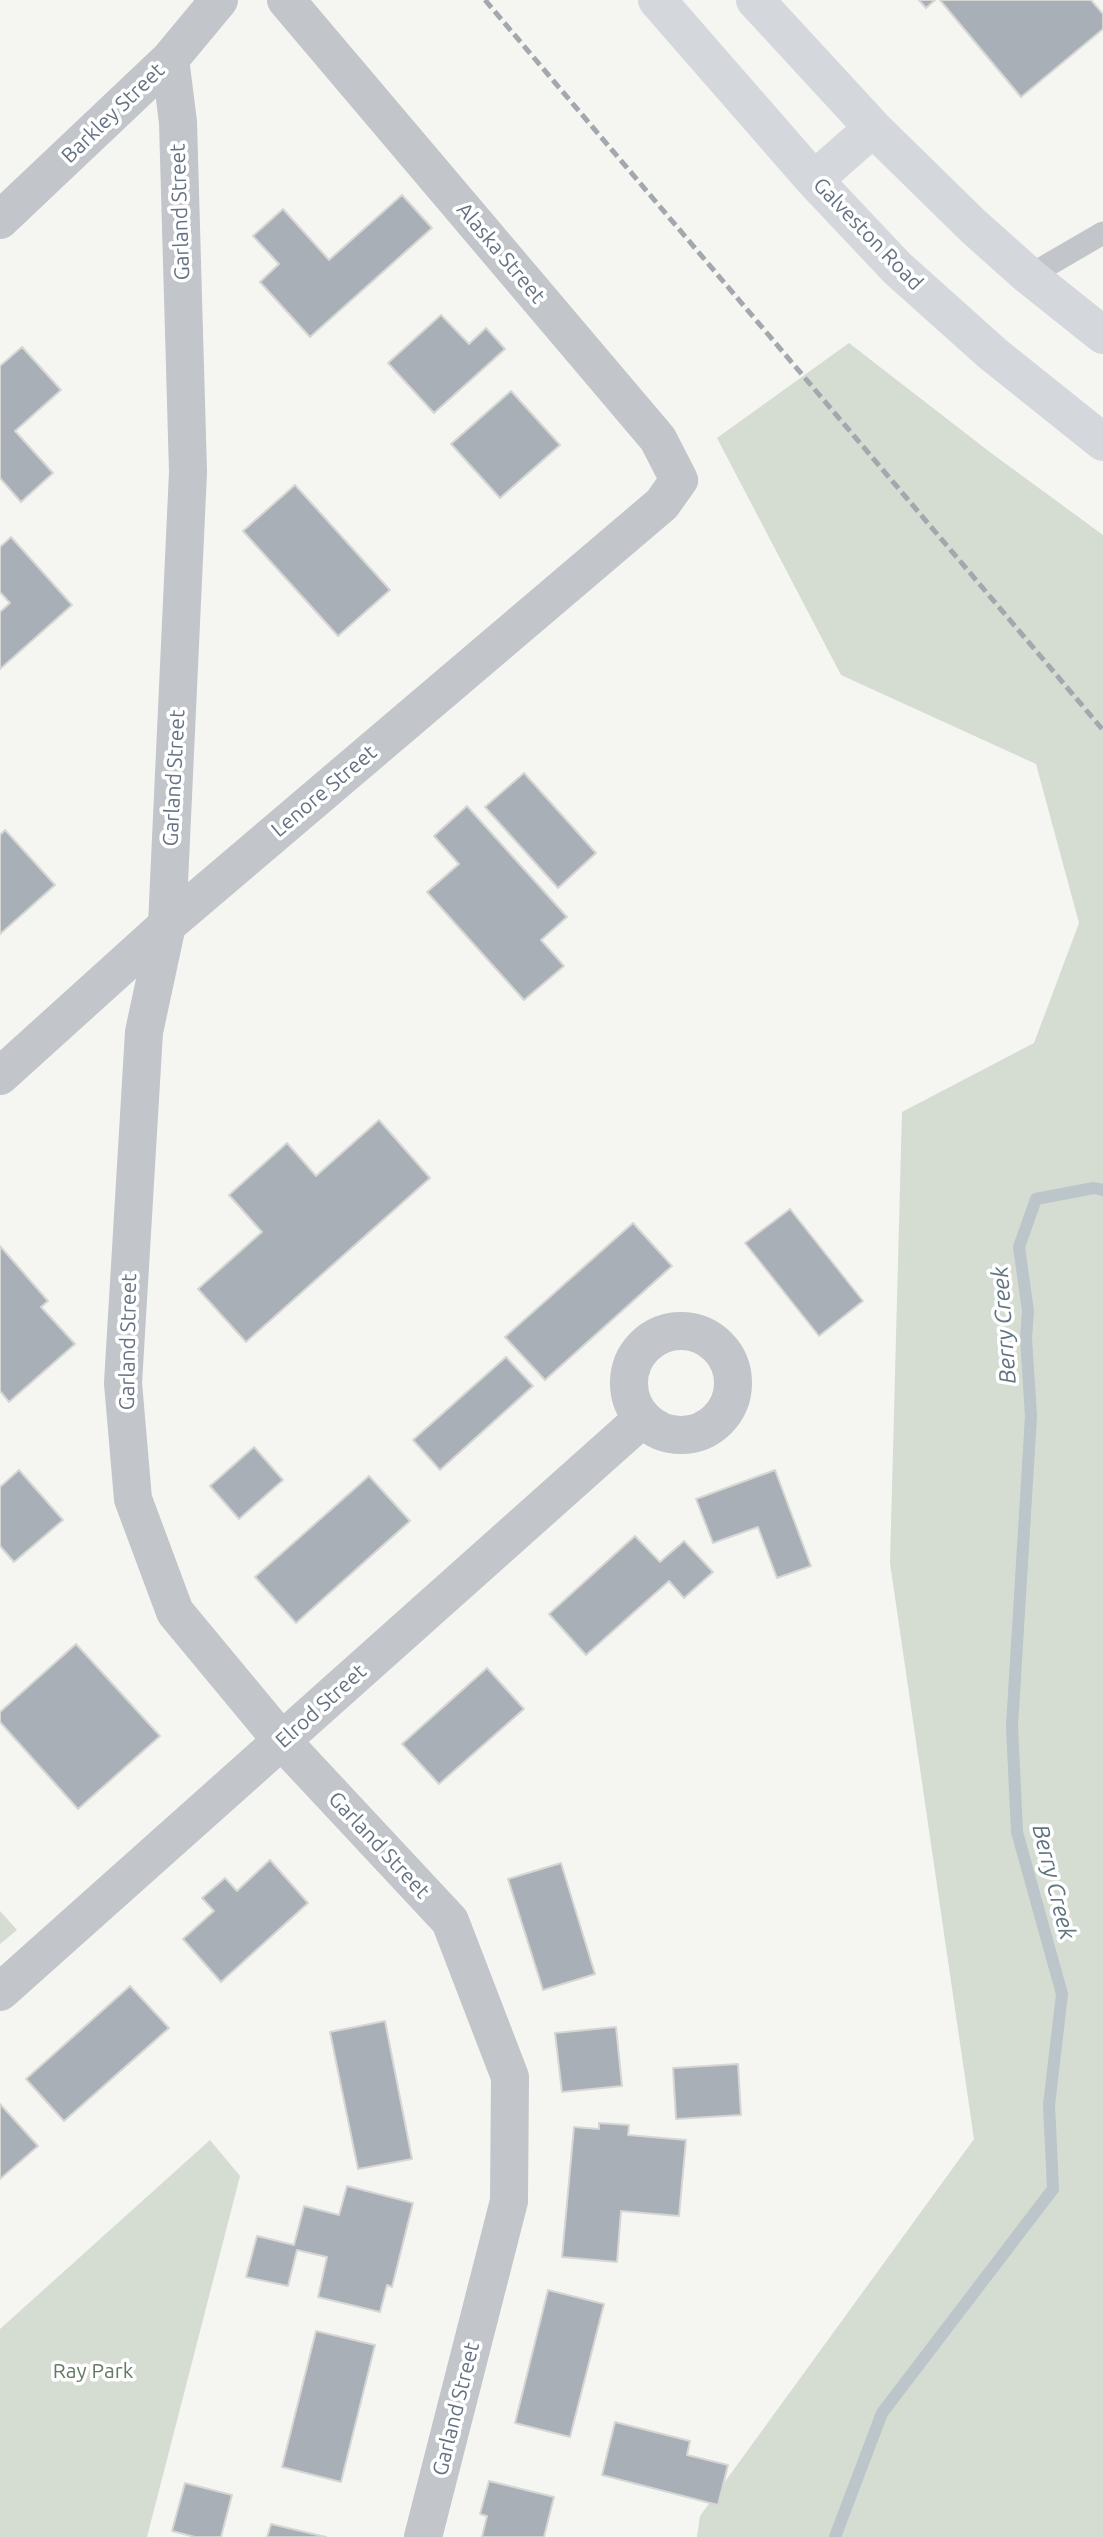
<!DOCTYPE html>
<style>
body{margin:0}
canvas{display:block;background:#f5f5f1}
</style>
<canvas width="1103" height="2537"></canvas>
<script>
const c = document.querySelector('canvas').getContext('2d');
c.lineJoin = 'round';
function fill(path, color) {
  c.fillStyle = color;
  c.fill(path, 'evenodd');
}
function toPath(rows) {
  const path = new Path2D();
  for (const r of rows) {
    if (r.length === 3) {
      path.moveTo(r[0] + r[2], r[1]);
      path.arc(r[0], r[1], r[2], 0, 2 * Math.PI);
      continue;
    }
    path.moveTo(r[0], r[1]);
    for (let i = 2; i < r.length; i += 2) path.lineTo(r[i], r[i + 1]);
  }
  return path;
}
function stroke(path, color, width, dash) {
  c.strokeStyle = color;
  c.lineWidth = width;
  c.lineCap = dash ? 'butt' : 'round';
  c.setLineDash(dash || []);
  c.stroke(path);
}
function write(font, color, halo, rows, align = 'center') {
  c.font = font + ' Ubuntu,sans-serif';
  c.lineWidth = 7;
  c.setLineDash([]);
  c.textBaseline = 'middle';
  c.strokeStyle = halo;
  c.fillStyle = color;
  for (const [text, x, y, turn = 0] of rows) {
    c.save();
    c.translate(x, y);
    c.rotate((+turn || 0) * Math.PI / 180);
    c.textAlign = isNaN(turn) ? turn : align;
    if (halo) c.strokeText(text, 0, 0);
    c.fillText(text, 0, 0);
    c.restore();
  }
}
fill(toPath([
 [849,343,991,453,1103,535,1103,2537,697,2537,700,2516,974,2139,890,1563,902,1112,1034,1043,1079,923,1036,764,841,675,717,438],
 [0,1911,17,1930,0,1944],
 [210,2140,240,2176,147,2537,0,2537,0,2329]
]), '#d5dcd2');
stroke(toPath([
 [835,2537,882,2413,1053,2189,1049,2105,1062,1994,1017,1832,1012,1726,1031,1416,1026,1338,1028,1311,1019,1247,1036,1199,1094,1188,1103,1190]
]), '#bbc5ca', 12);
const building = toPath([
 [919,0,935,0,926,8,919,0],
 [940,0,1091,0,1103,14,1103,29,1021,97,940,0],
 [402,195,432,228,310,337,260,282,279,264,253,236,283,209,329,260,402,195],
 [441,315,469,344,486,328,505,349,434,413,388,363,441,315],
 [22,347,61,390,15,431,53,473,21,502,0,478,0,366,22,347],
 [511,391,560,445,500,498,451,444,511,391],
 [295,485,390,590,338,636,243,531,295,485],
 [11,537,72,605,0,669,0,612,10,603,0,592,0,547,11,537],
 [524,773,596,853,558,888,485,807,524,773],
 [467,806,567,917,541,940,564,966,524,1000,427,892,459,864,434,836,467,806],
 [5,830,55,885,0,934,0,835,5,830],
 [379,1120,430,1178,246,1342,198,1289,262,1232,229,1195,287,1143,316,1176,379,1120],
 [790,1209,863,1301,819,1336,745,1243,790,1209],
 [633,1223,672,1266,545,1380,505,1337,633,1223],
 [0,1246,48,1301,41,1307,75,1344,9,1402,0,1391,0,1246],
 [506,1357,533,1386,440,1470,413,1440,506,1357],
 [254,1447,283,1480,239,1519,210,1486,254,1447],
 [19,1470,63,1520,14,1562,0,1546,0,1487,19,1470],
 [775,1470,811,1566,777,1578,758,1527,713,1543,696,1499,775,1470],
 [369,1476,410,1521,296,1623,255,1577,369,1476],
 [635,1536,660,1562,684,1541,713,1572,684,1598,669,1581,586,1655,549,1614,635,1536],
 [76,1644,160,1736,78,1809,0,1722,0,1712,76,1644],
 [487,1668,524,1709,439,1784,402,1744,487,1668],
 [270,1860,308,1903,221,1982,183,1939,214,1911,202,1898,225,1878,237,1891,270,1860],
 [561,1863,595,1974,543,1990,508,1879,561,1863],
 [130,1986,169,2028,64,2121,26,2079,130,1986],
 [385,2021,412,2159,358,2169,330,2032,385,2021],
 [616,2027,622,2086,562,2092,555,2033,616,2027],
 [738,2064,741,2115,676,2119,673,2068,738,2064],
 [0,2104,38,2146,0,2179,0,2104],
 [599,2123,629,2125,628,2135,686,2140,679,2216,621,2211,617,2262,562,2257,574,2127,599,2129,599,2123],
 [347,2186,413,2203,392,2287,387,2285,380,2312,318,2297,327,2257,297,2250,288,2286,246,2277,257,2236,294,2245,304,2206,339,2215,347,2186],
 [548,2290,604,2304,570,2437,515,2423,548,2290],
 [316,2331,375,2345,341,2482,282,2467,316,2331],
 [615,2422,690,2441,687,2455,728,2465,718,2505,602,2475,615,2422],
 [489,2481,554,2497,544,2537,482,2537,487,2516,480,2514,489,2481],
 [185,2483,232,2495,221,2537,195,2537,172,2531,185,2483],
 [271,2524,326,2537,267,2537,271,2524]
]);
fill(building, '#a8afb6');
stroke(building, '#d6d7d4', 2);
stroke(toPath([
 [1029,276,1103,233]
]), '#c2c5c9', 23);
stroke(toPath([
 [170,59,178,122,188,472,167,925,144,1032,123,1383,133,1499,175,1612,282,1741,450,1921,510,2077,509,2201,423,2537],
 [0,220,170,59,219,0],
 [0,1076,167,925,662,504,679,480,658,439,286,0],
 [681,1383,52],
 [0,1992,642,1419]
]), '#c2c5c9', 38);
stroke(toPath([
 [657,0,814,180,897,268,993,354,1103,442],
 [755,0,873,128,973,226,1029,276,1103,335],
 [814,180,873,128]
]), '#d4d8dc', 38);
stroke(toPath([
 [485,0,1103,730]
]), '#a3a8ae', 5, [10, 5]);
write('21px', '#647283', '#fff', [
 ["Barkley Street",113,113,-44],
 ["Garland Street",180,212,-92],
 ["Galveston Road",868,234,46],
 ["Alaska Street",501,253,50],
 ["Garland Street",174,778,-87],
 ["Lenore Street",324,791,-40],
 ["Garland Street",128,1342,-89],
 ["Elrod Street",321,1706,-42],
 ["Garland Street",379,1845,47],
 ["Garland Street",456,2409,-76]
]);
write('21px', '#657a63', '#fff', [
 ["Ray Park",93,2371]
]);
write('italic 23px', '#5f7480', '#fff', [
 ["Berry Creek",1004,1325,-94],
 ["Berry Creek",1054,1882,76]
]);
</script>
